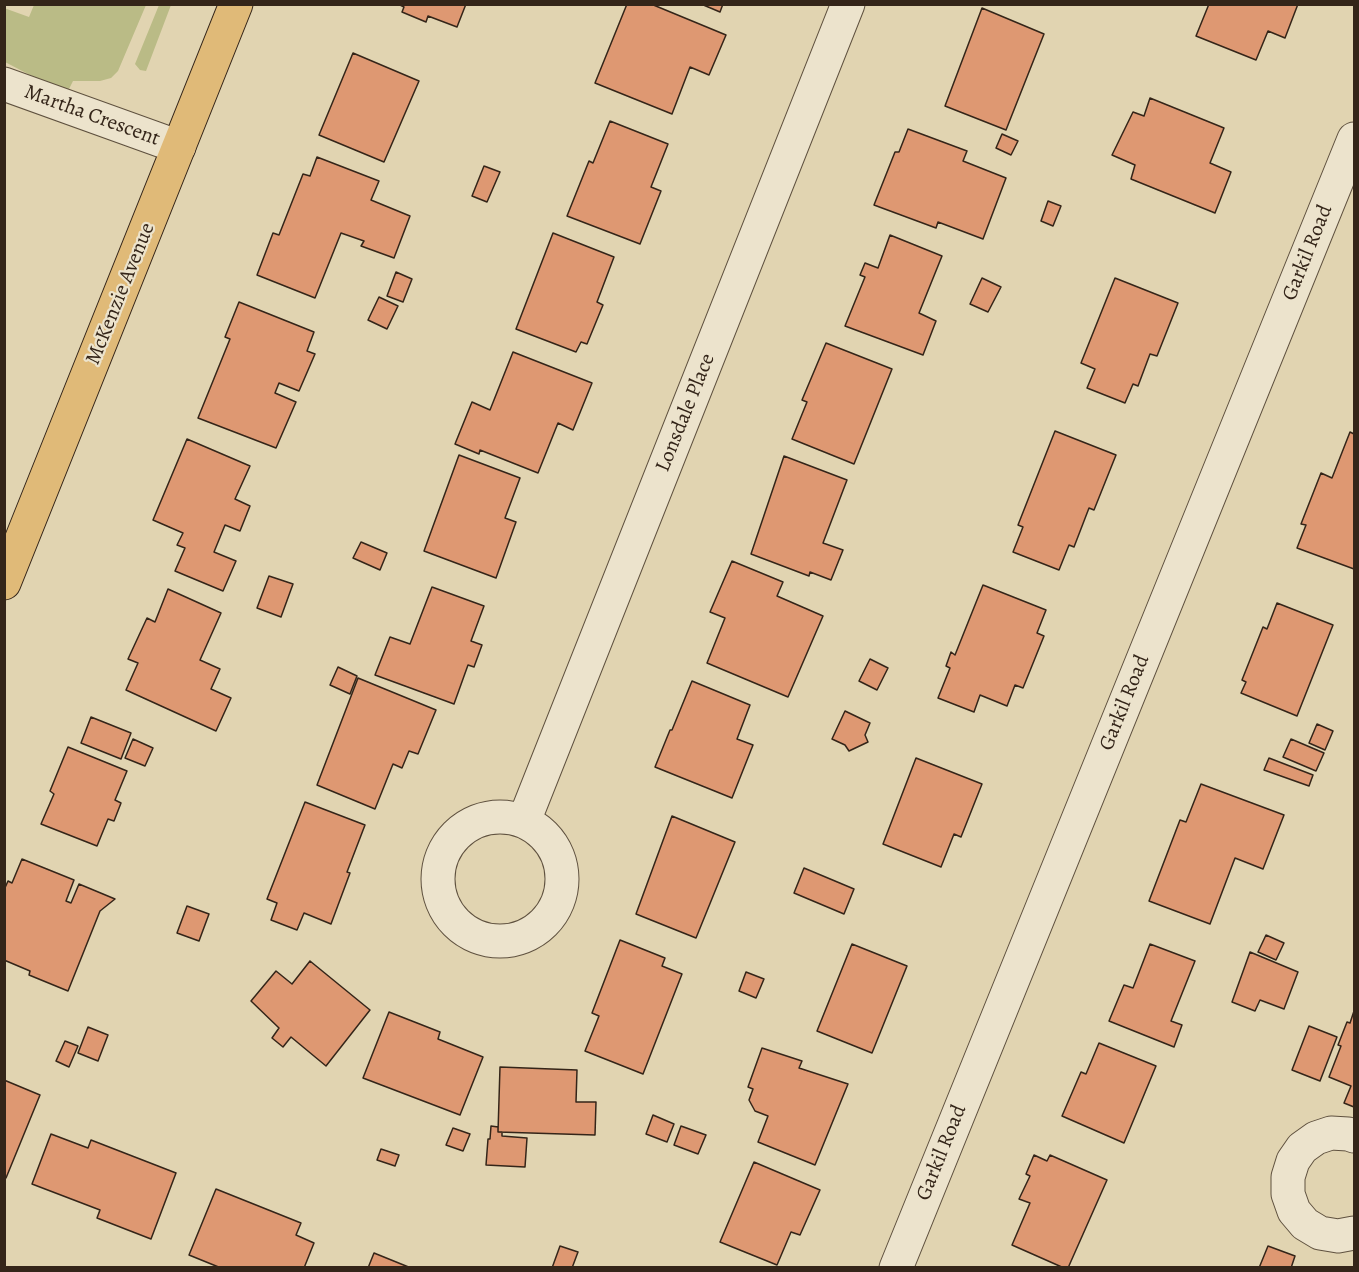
<!DOCTYPE html>
<style>
body{margin:0}
#map{position:relative;width:1359px;height:1272px;overflow:hidden;background:#e1d4b1;font-family:Alegreya,serif}
canvas{display:block}
.frame{position:absolute;inset:0;border:6px solid #342519;pointer-events:none}
</style>
<div id="map">
<canvas width="1359" height="1272"></canvas>
<div class="frame"></div>
</div>
<script>
const c = document.querySelector('canvas').getContext('2d');
c.lineJoin = 'round';
function fill(path, color) {
  c.fillStyle = color;
  c.fill(path, 'evenodd');
}
function toPath(rows) {
  const path = new Path2D();
  for (const r of rows) {
    if (r.length === 3) {
      path.moveTo(r[0] + r[2], r[1]);
      path.arc(r[0], r[1], r[2], 0, 2 * Math.PI);
      continue;
    }
    path.moveTo(r[0], r[1]);
    for (let i = 2; i < r.length; i += 2) path.lineTo(r[i], r[i + 1]);
  }
  return path;
}
function stroke(path, color, width, dash) {
  c.strokeStyle = color;
  c.lineWidth = width;
  c.lineCap = dash ? 'butt' : 'round';
  c.setLineDash(dash || []);
  c.stroke(path);
}
function write(font, color, halo, rows, align = 'center') {
  c.font = font + ' Alegreya,serif';
  c.lineWidth = 4.5;
  c.setLineDash([]);
  c.textBaseline = 'middle';
  c.strokeStyle = halo;
  c.fillStyle = color;
  for (const [text, x, y, turn = 0] of rows) {
    c.save();
    c.translate(x, y);
    c.rotate((+turn || 0) * Math.PI / 180);
    c.textAlign = isNaN(turn) ? turn : align;
    if (halo) c.strokeText(text, 0, 0);
    c.fillText(text, 0, 0);
    c.restore();
  }
}
fill(toPath([
 [34,5,146,5,118,71,111,78,100,81,73,81,68,91,30,75,5,62,4,8,29,17],
 [159,5,171,5,146,71,140,70,135,64]
]), '#babb86');
const building = toPath([
 [398,4,466,4,457,27,428,16,426,22,402,12,404,7,398,4],
 [627,4,651,4,726,35,709,75,690,67,672,114,595,83,627,4],
 [701,4,723,4,720,12,701,4],
 [1209,4,1298,4,1285,38,1268,31,1256,60,1196,36,1209,4],
 [982,8,1044,34,1006,130,945,106,982,8],
 [353,53,419,81,384,162,319,135,353,53],
 [1150,98,1224,128,1210,163,1231,172,1215,213,1131,179,1135,165,1112,155,1133,112,1144,116,1150,98],
 [610,121,668,144,651,187,661,191,640,244,567,216,589,161,593,163,610,121],
 [908,129,967,151,963,161,1006,178,983,239,938,222,936,228,874,205,895,152,899,152,908,129],
 [1002,134,1018,141,1011,155,996,148,1002,134],
 [317,157,379,181,371,200,410,216,394,258,361,246,364,241,341,233,315,298,257,275,273,233,279,235,303,174,310,176,317,157],
 [484,166,500,172,487,202,472,196,484,166],
 [1048,201,1061,206,1053,226,1041,221,1048,201],
 [553,233,614,257,597,302,603,305,587,344,581,342,576,352,516,329,553,233],
 [890,235,942,256,919,313,936,321,923,355,845,326,865,277,860,275,865,263,878,268,890,235],
 [396,272,412,279,403,302,387,296,396,272],
 [982,278,1001,287,988,312,970,304,982,278],
 [1115,278,1178,303,1157,356,1150,354,1138,386,1133,384,1125,403,1087,388,1095,369,1081,363,1115,278],
 [379,297,398,306,387,329,368,320,379,297],
 [239,302,314,332,307,351,315,354,299,391,279,383,275,393,296,402,276,448,198,418,230,339,225,337,239,302],
 [826,343,892,369,854,464,792,439,807,402,802,400,826,343],
 [513,352,592,383,573,430,558,423,538,473,480,450,479,454,455,444,472,402,490,410,513,352],
 [1055,431,1116,455,1094,510,1089,508,1074,547,1069,545,1059,570,1013,552,1023,527,1018,525,1055,431],
 [1350,432,1354,434,1354,569,1297,548,1306,525,1301,524,1321,473,1332,478,1350,432],
 [187,439,250,466,235,499,250,506,240,531,225,525,214,552,236,561,223,591,175,571,185,548,177,545,183,533,153,520,187,439],
 [459,455,520,478,505,518,516,522,496,578,424,551,459,455],
 [784,456,847,480,823,543,843,550,831,580,810,572,809,576,751,554,784,456],
 [361,542,387,553,380,570,353,558,361,542],
 [732,561,783,582,777,596,823,616,788,697,707,663,725,618,710,612,732,561],
 [269,576,293,584,281,617,257,608,269,576],
 [983,585,1046,610,1037,633,1044,636,1023,688,1015,685,1007,706,980,695,974,712,938,698,950,668,946,666,951,652,955,655,983,585],
 [432,587,484,606,471,641,482,645,474,667,468,665,454,704,375,675,390,637,410,644,432,587],
 [168,589,221,613,200,660,220,669,211,689,231,698,216,731,126,690,138,663,128,659,147,618,155,622,168,589],
 [1277,603,1333,625,1297,716,1241,693,1246,682,1242,680,1263,627,1267,629,1277,603],
 [870,659,888,668,877,690,859,681,870,659],
 [338,667,357,676,350,694,330,685,338,667],
 [358,678,436,710,418,754,409,751,402,768,393,764,375,809,317,785,358,678],
 [692,681,750,705,737,739,753,745,732,798,655,767,670,730,672,730,692,681],
 [845,711,870,723,865,735,868,742,849,751,845,745,832,739,845,711],
 [91,717,131,733,121,759,81,743,91,717],
 [1317,724,1333,731,1325,750,1309,743,1317,724],
 [133,739,153,748,145,766,125,758,133,739],
 [1291,739,1324,753,1316,771,1283,757,1291,739],
 [68,747,127,771,115,800,121,803,114,821,108,819,97,846,41,824,54,794,50,791,68,747],
 [916,758,982,784,961,837,954,834,941,867,883,844,916,758],
 [1269,758,1313,775,1309,786,1264,770,1269,758],
 [1201,784,1284,815,1263,869,1235,858,1210,924,1149,901,1180,820,1186,822,1201,784],
 [305,802,365,825,347,872,350,873,331,924,304,913,297,930,271,920,277,903,267,899,305,802],
 [672,816,735,842,696,938,636,914,672,816],
 [22,859,74,880,66,901,71,903,79,884,115,899,100,911,68,991,29,975,30,971,4,960,4,890,8,881,12,883,22,859],
 [804,868,854,889,844,914,794,893,804,868],
 [187,906,209,914,199,941,177,933,187,906],
 [1266,935,1284,943,1276,960,1258,952,1266,935],
 [620,940,665,958,662,966,682,974,643,1074,585,1051,599,1016,592,1013,620,940],
 [852,944,907,966,872,1053,817,1031,852,944],
 [1150,944,1195,961,1171,1021,1182,1025,1174,1047,1109,1021,1124,985,1133,988,1150,944],
 [1250,952,1298,972,1284,1009,1260,1000,1255,1011,1232,1002,1250,952],
 [310,961,370,1010,326,1066,291,1037,283,1047,272,1038,279,1028,251,1001,276,971,292,984,310,961],
 [746,972,764,979,756,998,739,991,746,972],
 [1354,1011,1354,1107,1344,1103,1351,1086,1329,1077,1341,1046,1338,1045,1347,1022,1350,1023,1354,1011],
 [389,1012,440,1032,438,1039,483,1057,460,1115,363,1078,389,1012],
 [1309,1026,1337,1037,1320,1081,1292,1070,1309,1026],
 [88,1027,108,1035,98,1061,78,1053,88,1027],
 [65,1041,78,1046,69,1067,56,1061,65,1041],
 [1099,1043,1156,1066,1124,1143,1062,1116,1081,1072,1086,1074,1099,1043],
 [762,1048,802,1061,799,1068,848,1084,815,1165,758,1142,768,1116,755,1111,749,1100,753,1089,748,1087,762,1048],
 [500,1067,577,1070,576,1102,596,1102,595,1135,498,1132,500,1067],
 [4,1080,40,1095,6,1178,4,1177,4,1080],
 [653,1115,674,1124,667,1142,646,1134,653,1115],
 [491,1126,498,1127,498,1132,502,1132,502,1136,527,1138,525,1167,486,1165,488,1139,490,1139,491,1126],
 [681,1126,706,1135,698,1154,674,1145,681,1126],
 [453,1128,470,1134,463,1151,446,1145,453,1128],
 [51,1134,88,1148,91,1140,176,1173,151,1239,97,1218,100,1210,32,1184,51,1134],
 [381,1149,399,1155,395,1166,377,1160,381,1149],
 [1034,1155,1047,1161,1050,1155,1107,1180,1068,1268,1064,1268,1012,1245,1030,1203,1019,1199,1030,1176,1026,1174,1034,1155],
 [754,1162,820,1190,800,1235,791,1232,777,1265,720,1242,754,1162],
 [216,1189,301,1223,296,1235,314,1243,304,1268,221,1268,189,1255,216,1189],
 [560,1246,578,1252,572,1268,552,1268,560,1246],
 [1268,1246,1295,1256,1291,1268,1259,1268,1268,1246],
 [374,1253,411,1268,368,1268,374,1253]
]);
fill(building, '#de9872');
stroke(building, '#342519', 1.5);
const minor = toPath([
 [4,84,179,147],
 [500,879,62],
 [524,821,848,4],
 [1354,1136,1348,1134,1331,1133,1316,1138,1302,1148,1293,1161,1288,1177,1288,1194,1294,1211,1305,1224,1320,1233,1338,1236,1354,1233],
 [896,1268,1354,139]
]);
const major = toPath([
 [4,583,236,4]
]);
stroke(minor, '#5f513f', 35);
stroke(major, '#342519', 35);
stroke(minor, '#ece3cc', 33);
stroke(major, '#e0ba78', 33);
write('21px', '#342519', '#ece3cc', [
 ["Martha Crescent",92,116,20],
 ["Garkil Road",1308,253,-68],
 ["McKenzie Avenue",121,294,-68],
 ["Lonsdale Place",686,413,-68],
 ["Garkil Road",1125,703,-68],
 ["Garkil Road",942,1153,-68]
]);
</script>
